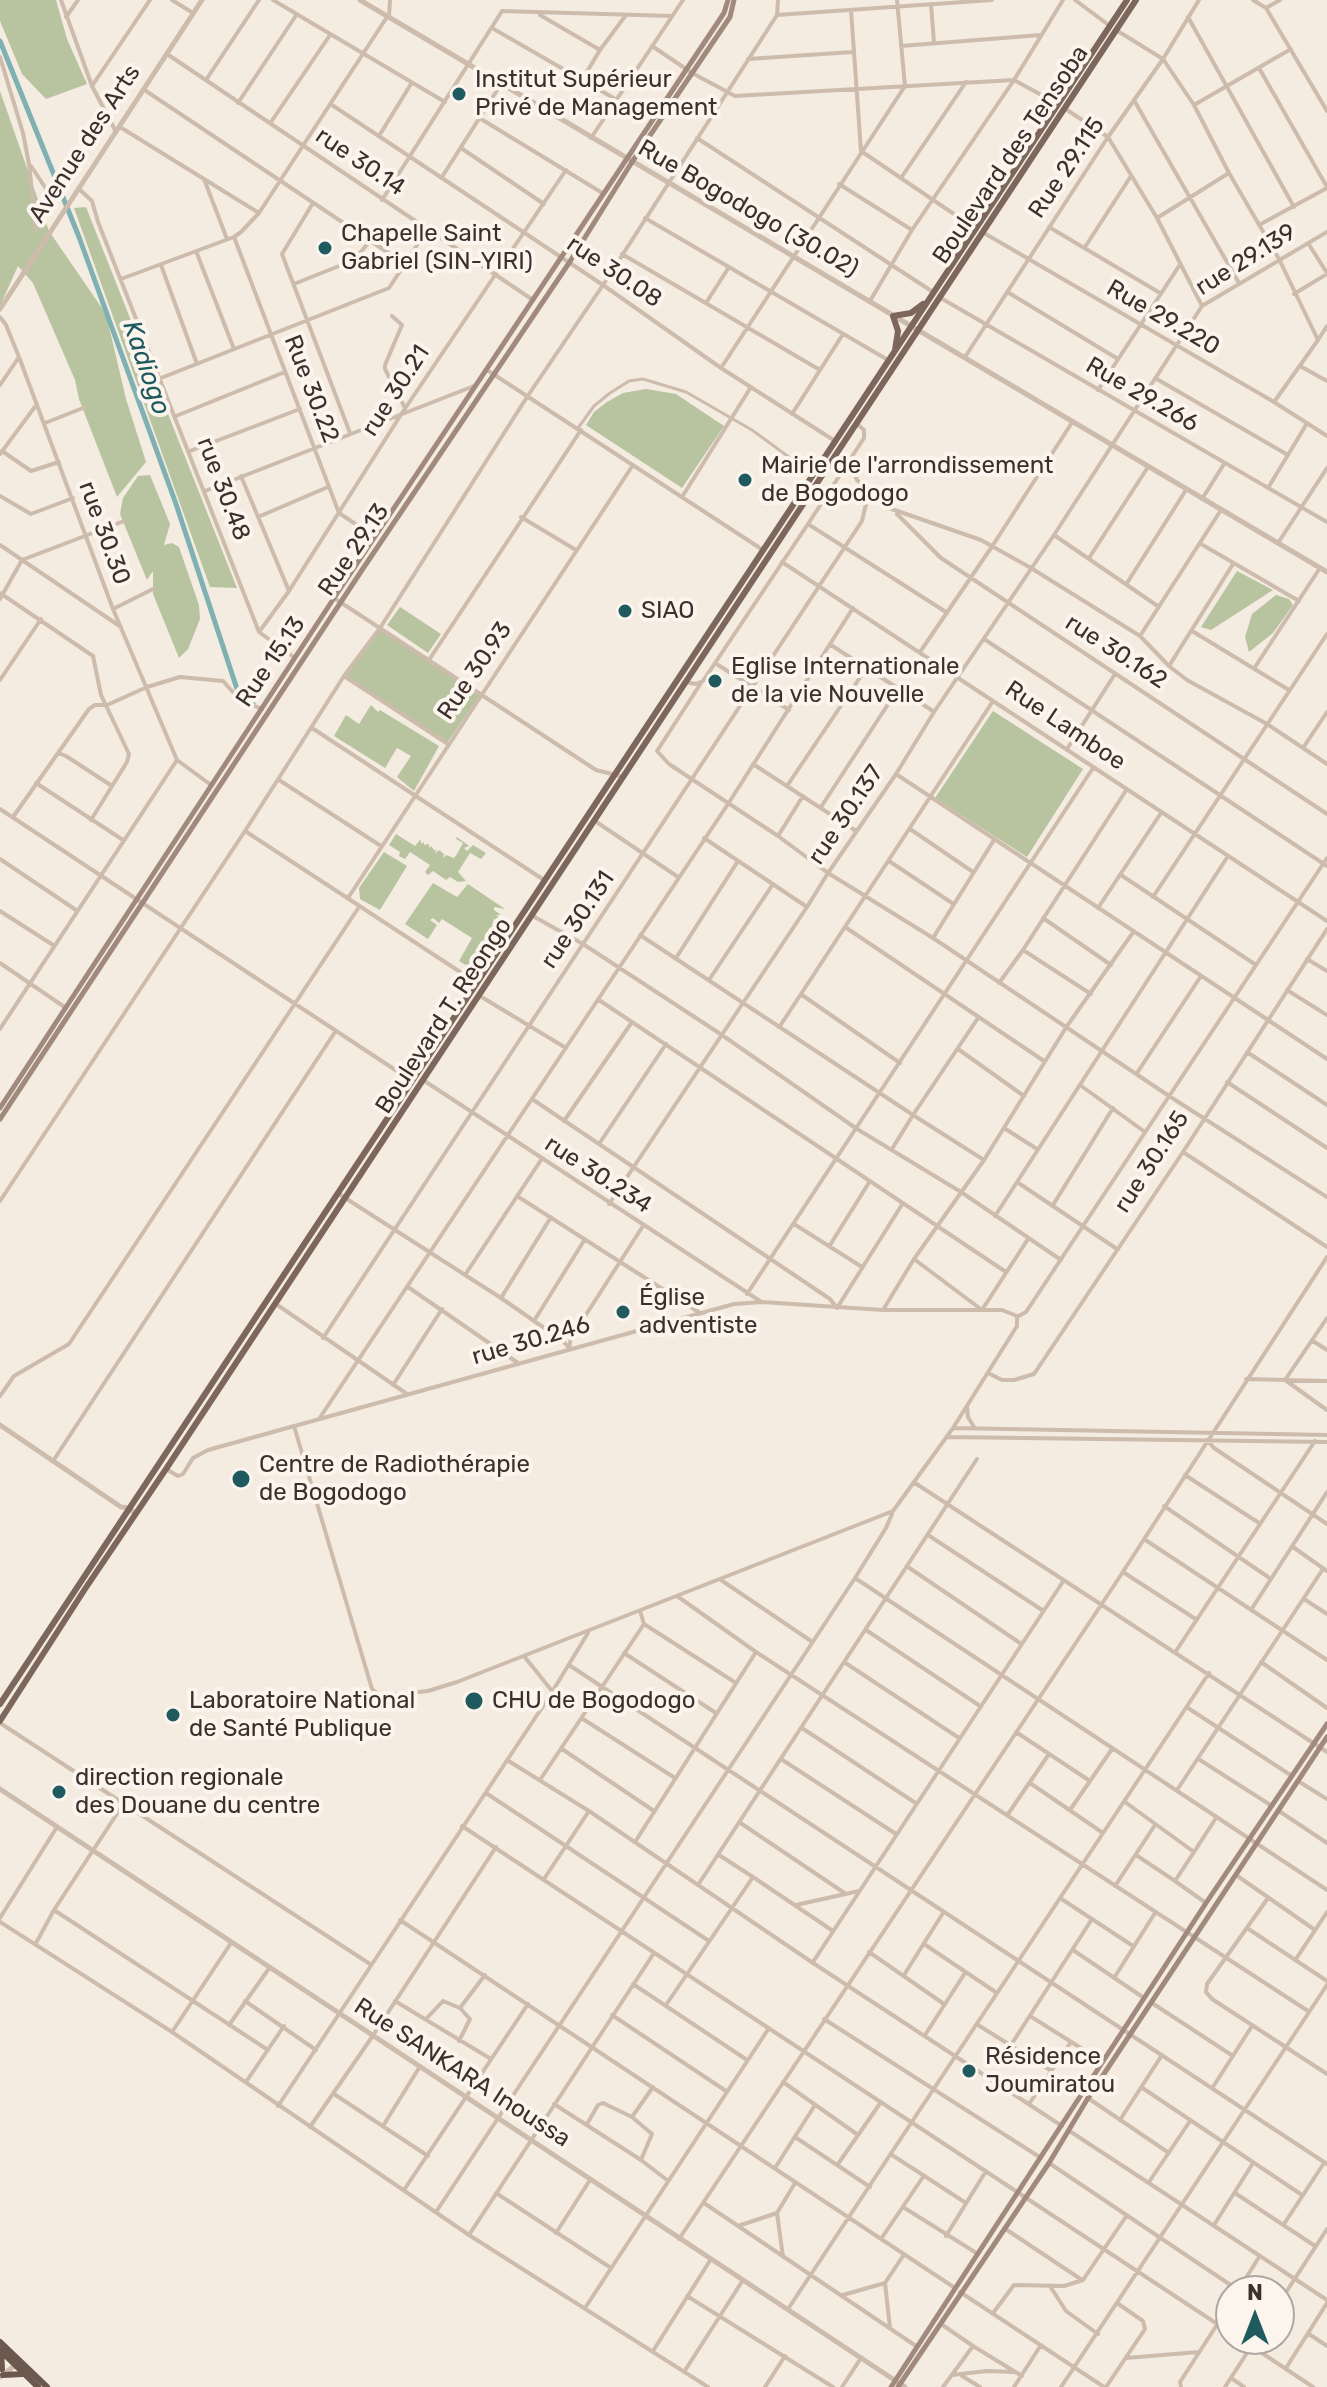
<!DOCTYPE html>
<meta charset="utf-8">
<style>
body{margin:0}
#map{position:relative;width:1327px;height:2387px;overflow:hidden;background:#f4ebe1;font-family:Rubik,sans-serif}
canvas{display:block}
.north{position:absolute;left:1215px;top:2275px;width:80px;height:80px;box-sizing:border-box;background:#fbf5ee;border:2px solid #aea6a0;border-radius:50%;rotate:0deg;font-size:22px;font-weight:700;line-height:32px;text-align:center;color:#3b302b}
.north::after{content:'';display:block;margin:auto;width:28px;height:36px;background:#1f5a5e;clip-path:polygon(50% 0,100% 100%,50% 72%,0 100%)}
</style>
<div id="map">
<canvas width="1327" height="2387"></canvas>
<div class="north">N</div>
</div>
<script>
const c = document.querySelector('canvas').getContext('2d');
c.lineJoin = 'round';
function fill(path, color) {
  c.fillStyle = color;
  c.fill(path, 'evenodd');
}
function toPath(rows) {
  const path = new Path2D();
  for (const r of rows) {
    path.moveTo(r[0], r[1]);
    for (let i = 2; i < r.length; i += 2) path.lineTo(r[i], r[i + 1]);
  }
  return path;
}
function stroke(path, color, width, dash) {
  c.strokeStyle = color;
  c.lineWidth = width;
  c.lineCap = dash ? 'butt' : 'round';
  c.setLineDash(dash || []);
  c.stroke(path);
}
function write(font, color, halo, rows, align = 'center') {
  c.font = font + ' Rubik,sans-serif';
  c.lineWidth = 8;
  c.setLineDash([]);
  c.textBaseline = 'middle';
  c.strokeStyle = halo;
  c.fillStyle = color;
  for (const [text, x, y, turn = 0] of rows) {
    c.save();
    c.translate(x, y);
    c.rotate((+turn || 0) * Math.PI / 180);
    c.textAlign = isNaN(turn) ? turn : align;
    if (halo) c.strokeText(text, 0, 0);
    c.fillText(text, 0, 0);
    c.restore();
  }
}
fill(toPath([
 [0,0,56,0,67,39,87,84,46,99,22,74,0,21],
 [0,91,49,231,106,314,126,399,146,462,117,497,79,399,75,380,33,283,18,266,0,306],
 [86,207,237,588,210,587,74,208],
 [646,389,676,394,724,426,682,488,586,425,594,412,607,402,623,393],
 [150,475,170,524,164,545,172,543,179,547,199,605,200,619,188,649,179,658,153,594,153,571,147,580,120,514,123,498,138,476],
 [1237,571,1273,590,1211,630,1201,627],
 [1276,595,1289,599,1293,605,1273,633,1249,652,1245,637,1252,614],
 [400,607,441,634,428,653,387,625],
 [380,630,480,695,447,743,345,677],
 [371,705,378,712,380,710,439,746,414,791,397,777,411,756,397,748,385,768,334,736,346,715,359,724],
 [993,711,1083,769,1027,857,935,798],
 [396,834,415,846,421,839,421,844,424,842,424,845,429,844,429,848,431,846,435,851,437,849,435,854,439,850,444,854,443,858,446,855,454,858,457,854,463,843,456,839,457,837,469,846,464,848,467,851,473,845,486,853,481,859,470,853,458,872,466,881,458,882,450,877,446,880,433,871,428,875,425,872,430,865,410,852,405,859,399,856,400,852,389,845],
 [384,852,407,866,380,910,360,899,359,888],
 [433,883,457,897,468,884,505,909,494,907,494,910,501,915,496,915,500,918,499,921,494,919,492,926,495,928,469,967,459,961,472,938,442,919,439,923,433,918,430,920,437,925,428,939,405,924]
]), '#b8c4a0');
stroke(toPath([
 [0,41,79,237,176,504,239,695,253,704]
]), '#7fb0b2', 5);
stroke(toPath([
 [578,428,594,406,610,393,629,381,643,379,686,392,752,430,812,474]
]), '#cdbbac', 3);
stroke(toPath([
 [61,0,92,86,115,130],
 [172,0,193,13],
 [273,0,445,102],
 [1075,0,1110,26],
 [1253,0,1266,8,1327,111],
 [931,4,934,43],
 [1266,8,1280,0],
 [851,10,861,151,976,229],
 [540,15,600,50,582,80],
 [777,15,992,0],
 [66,17,78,0],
 [389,17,390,0],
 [1188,17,1294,207],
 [492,28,617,100],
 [1116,30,1163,59,1194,105,1229,173,1279,259,1318,340,1274,402],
 [652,46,692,73,735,96,1014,80,1058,104],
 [901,46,1041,35],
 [600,50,626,15],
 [167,54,533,300],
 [0,57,23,133,29,164,36,230],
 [748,59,853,52],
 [1259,68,1327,187],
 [206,80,259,0],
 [92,86,150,0],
 [143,89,405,264],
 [1135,102,1239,283],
 [238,103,297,14],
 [332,105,603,285,721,368,835,441],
 [1194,105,1291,49],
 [1064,108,1108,137,1157,218,1202,306],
 [481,119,604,194],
 [271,122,330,35],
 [120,127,204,179,227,239],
 [379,136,411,84],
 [591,138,683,0],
 [697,138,933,292],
 [461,148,544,204],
 [31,166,54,201],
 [442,177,501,84],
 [901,178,966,82],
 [204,179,259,213],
 [839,184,912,230],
 [78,188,92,201,98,222,259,632,295,658],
 [382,200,502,11,672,16],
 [313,203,282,254,350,433],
 [645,218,888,360],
 [1157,218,1229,173],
 [1259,225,1327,188],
 [1049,227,1160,293],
 [984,233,1274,402,1327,436],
 [234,237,339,513,375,537],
 [1308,243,1327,273],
 [1085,247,1131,176],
 [196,251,234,349],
 [622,254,820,370],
 [161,265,197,364],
 [121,279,234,237,241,232,259,213,387,17],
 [294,284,354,260,370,241],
 [1009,293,1118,359],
 [1294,294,1327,274],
 [939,297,1327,522],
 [870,301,912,230,1014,80,1063,0],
 [706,303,729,267],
 [392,316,402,325,385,365,385,369,405,408],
 [0,317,6,325,19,357,113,609,177,760],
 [1318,340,1327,326],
 [965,357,1108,137,1163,59,1199,0],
 [1300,366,1327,381],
 [721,368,905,86,897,0],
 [487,370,763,550],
 [161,378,389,288,427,230],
 [1155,378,1288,455],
 [0,385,19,357],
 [1098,390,1179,266],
 [792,414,843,334],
 [176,416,285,372],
 [45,423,83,408],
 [2,451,31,471,59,462],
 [190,451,300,409],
 [0,454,37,404],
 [849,460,857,480,886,507,981,540,1031,568,1140,636,1169,666,1187,680,1267,724,1327,764],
 [241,476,289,591],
 [1268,488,1306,425],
 [205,491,474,386],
 [0,496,31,514,73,498],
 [682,497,751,387],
 [1202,499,1224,464],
 [897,514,941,558,1327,814],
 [258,517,328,487],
 [521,517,576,550],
 [808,524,946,612],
 [1054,535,1159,607],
 [1278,543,1327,468],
 [1201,544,1299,601],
 [0,545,121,627],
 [1089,558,1148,467],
 [782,562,1327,921],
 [1127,583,1186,490],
 [0,593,93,656,101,695,129,754,127,762,91,820],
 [334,598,596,770,624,777],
 [0,599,22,560,124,521],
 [113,609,155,588],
 [1192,631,1289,690],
 [259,632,289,591,402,413,566,170],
 [1140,636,1221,510],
 [984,639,1327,866],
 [831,645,933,711],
 [920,652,993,545,1073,421],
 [429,660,581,430],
 [715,663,789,710],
 [1169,666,1233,564],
 [1255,667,1320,568],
 [344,676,448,744],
 [0,680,41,619],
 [685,682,696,684,703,681,808,524,864,438,864,430,856,423],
 [701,683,657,751,669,764,778,836,828,873,933,938,1169,1096,1327,1197],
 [312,728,544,880],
 [1303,748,1327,712],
 [1067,749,1115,674],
 [58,753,66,756,112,786],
 [177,760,211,785],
 [753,764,856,831],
 [896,774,1327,1059],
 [279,780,381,846],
 [36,783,123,840],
 [787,786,867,667],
 [821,807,898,689],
 [0,809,412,1081],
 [13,817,89,709,95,705,107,705,147,687,180,677,223,681,240,700,262,709],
 [595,821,678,877],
 [910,829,973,872],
 [245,831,477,983],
 [778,836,803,796],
 [704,838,807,907],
 [0,859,76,910],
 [889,861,952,903],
 [1121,875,1256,965],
 [1153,897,1327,634],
 [348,898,633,465],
 [1098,908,1161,813],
 [0,911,53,945],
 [531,915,583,944,722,1035,857,1129,961,1192,1061,1260],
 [1043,918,1111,965],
 [845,927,1044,1061],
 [640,935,913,1115,892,1149],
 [933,938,994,840],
 [1023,950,1091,994],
 [676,958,738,861],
 [1307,959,1327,971],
 [0,963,66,1008],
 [709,980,773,884],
 [999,983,1023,950,1127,789],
 [1287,990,1327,1015],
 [802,995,900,1063],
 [480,996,566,1048],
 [599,1000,1006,1272],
 [978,1018,913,1115,984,1160],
 [780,1026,993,701],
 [0,1029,177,760],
 [958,1049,1024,1096],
 [1247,1052,1327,1105],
 [1137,1073,1201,976],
 [423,1080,760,1301],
 [1227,1082,1327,1148],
 [1080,1085,1145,1132],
 [532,1099,830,1299,837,1308,903,1203],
 [564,1121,632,1022],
 [1004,1128,1037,1149],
 [599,1144,666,1044],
 [1183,1152,1327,1247],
 [1017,1182,1117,1249],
 [339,1194,501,1298,563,1341,569,1348],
 [517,1196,700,1313],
 [0,1201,245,831,344,676,380,628,527,397,603,285,777,15,778,0],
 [609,1204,807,907,828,873,896,774,934,712,1054,535,1202,306,1327,232],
 [1053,1205,1113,1108],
 [995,1216,1228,856],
 [794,1224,862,1267],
 [830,1245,870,1181],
 [914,1259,982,1310,1028,1239],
 [465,1275,541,1160],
 [408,1287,518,1363],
 [747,1294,1093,768],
 [501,1298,551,1217],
 [276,1304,407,1394],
 [883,1310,914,1259,984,1160,1067,1026,1134,931],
 [1327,1318,1285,1380,1327,1410],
 [534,1321,585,1239],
 [323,1338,862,521,866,504,866,486],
 [1313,1341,1327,1350],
 [569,1348,571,1338,643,1226],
 [988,1373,1002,1380,1014,1380,1034,1374,1183,1152,1327,929],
 [1246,1379,1327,1381],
 [393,1385,442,1309],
 [0,1396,14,1376,69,1344,359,907],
 [967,1406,968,1417,974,1427],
 [319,1419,728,804,853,608],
 [294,1426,372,1689,381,1696,428,1691,457,1682,893,1511,953,1428,1017,1326,1017,1317,1026,1312,1327,858],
 [953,1428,1327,1435],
 [947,1437,1327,1442],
 [1207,1440,1214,1448,1327,1524],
 [53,1461,335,1032],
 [166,1469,178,1476,183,1474,193,1458,208,1450,734,1304,762,1302,883,1310,1002,1310,1017,1316],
 [1185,1475,1259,1523],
 [915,1483,1327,1752],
 [1164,1506,1271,1579],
 [928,1535,1042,1610],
 [1144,1539,1327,1660],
 [1293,1547,1327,1571],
 [908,1567,1020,1643],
 [1123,1572,1197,1620],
 [855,1578,1327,1890],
 [721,1580,811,1641],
 [677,1596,756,1652,1308,2011],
 [1304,1599,1327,1614],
 [1251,1610,1327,1492],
 [644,1624,736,1683],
 [866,1630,980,1706],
 [1176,1651,1315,1441],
 [624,1653,716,1713],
 [524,1656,552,1691],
 [844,1662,959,1738],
 [1261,1662,1327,1708],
 [569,1665,1327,2164],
 [1188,1708,1292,1776],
 [583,1719,675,1778],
 [0,1723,370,1964],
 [802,1728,917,1804],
 [1016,1732,1090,1781],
 [562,1749,654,1811],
 [781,1759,896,1834],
 [507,1760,589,1811,813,1963,1062,2126],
 [1200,1760,1272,1806],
 [540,1780,644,1624,640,1611],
 [1298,1781,1327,1799],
 [1030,1783,1103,1833],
 [1177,1790,1323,1569],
 [486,1793,709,1941],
 [1125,1802,1194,1852,1216,1818],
 [1070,1810,1112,1749],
 [1279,1811,1327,1843],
 [1008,1814,1049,1754],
 [739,1822,846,1894],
 [462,1826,1231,2333],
 [635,1842,756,1652],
 [1136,1855,1175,1881,1194,1852],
 [1236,1875,1315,1930],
 [753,1877,833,1931],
 [544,1879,589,1811],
 [1175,1881,1206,1903],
 [698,1885,977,1459],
 [1115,1886,1155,1825],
 [1060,1898,1133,1946],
 [1268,1898,1207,1984,1206,1992,1212,1999,1327,2074],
 [796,1905,859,1891],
 [54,1910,268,2050],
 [0,1918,57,1827],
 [400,1920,955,2288],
 [0,1922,172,2032,469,2235,708,2387],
 [1247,1928,1327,1981],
 [36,1943,54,1910,124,1803],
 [924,1944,997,1993],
 [1073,1950,1144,1998],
 [869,1952,944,2004],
 [1296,1959,1327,1912],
 [813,1962,1064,1580],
 [904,1975,943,1913],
 [1114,1978,1155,1913],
 [633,1984,747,2060],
 [245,2001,316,2050],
 [395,2001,491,2059],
 [1152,2003,1233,2056],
 [666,2005,753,1877,719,1855],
 [460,2008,485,1975],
 [612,2015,726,2091],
 [1030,2016,1103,2062],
 [426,2019,443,2001,460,2008,470,2019,459,2041],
 [824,2019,1041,2158],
 [229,2025,270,1967],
 [978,2025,1050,2070],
 [172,2032,231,1943],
 [925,2035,965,1973],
 [1011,2045,1092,1919],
 [246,2082,284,2026],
 [783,2082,858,2135],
 [1141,2087,1302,2195],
 [1213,2087,1252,2026],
 [334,2094,428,2156],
 [1088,2098,1169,2153],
 [554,2104,641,2160,667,2180],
 [1029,2104,1071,2042],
 [278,2106,549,1697,588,1633],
 [632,2117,653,2087],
 [1120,2120,1162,2055],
 [587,2124,598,2105,603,2103,632,2117,652,2134,641,2160],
 [383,2126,419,2068],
 [310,2127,372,2037,496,1847],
 [1068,2130,1327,2300],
 [795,2137,870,2187],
 [892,2155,966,2203],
 [1049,2163,1238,2290],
 [838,2164,881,2102],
 [775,2168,815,2105],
 [1149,2182,1190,2121],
 [404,2190,528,2004],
 [496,2193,611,2268],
 [1235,2193,1315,2246],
 [704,2203,916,2346],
 [903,2207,978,2254],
 [436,2212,855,1578,886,1528,892,1514],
 [1284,2224,1324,2163],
 [1214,2225,1253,2163],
 [738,2226,777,2213],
 [1004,2228,1082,2280],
 [556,2233,590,2180],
 [469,2235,654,1953],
 [946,2236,986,2171],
 [679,2239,1115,1584,1327,1257],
 [881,2239,923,2177],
 [783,2257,777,2213,795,2183],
 [1050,2286,1066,2311,1098,2334],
 [1238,2291,1259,2257],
 [960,2292,1104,2387],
 [843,2295,885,2283],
 [687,2296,833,2387],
 [1279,2303,1327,2229],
 [585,2308,769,2028],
 [788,2309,1209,1673],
 [993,2313,1014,2285,1064,2286,1083,2280,1127,2215],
 [941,2324,973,2346,943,2387],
 [890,2328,885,2283,903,2256],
 [1309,2334,1327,2346],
 [1241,2339,1313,2387],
 [973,2346,1022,2376],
 [653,2351,711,2259],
 [1126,2358,1199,2352],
 [1286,2368,1327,2303],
 [684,2372,743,2280],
 [952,2375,987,2371,1014,2372],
 [962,2376,980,2387],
 [1231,2378,1244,2387],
 [765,2387,785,2356],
 [842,2387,861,2358],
 [1014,2387,1041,2345],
 [1061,2387,1327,1985],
 [1106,2387,1145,2329,1143,2321,1117,2303],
 [1181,2387,1180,2382,1231,2303],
 [1225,2387,1256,2339]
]), '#cdbbac', 4);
stroke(toPath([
 [360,0,1327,572],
 [0,309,202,0],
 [0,1425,121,1507,129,1508,136,1514],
 [0,1789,905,2387],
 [0,2377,17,2364]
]), '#cdbbac', 5);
stroke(toPath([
 [0,1108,334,598,724,13,728,0],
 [0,1119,362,570,569,263,632,162,730,17,734,0],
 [891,2387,1206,1903,1327,1724],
 [898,2387,1049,2163,1088,2098,1327,1737]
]), '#a18a7d', 5);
stroke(toPath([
 [895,350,898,331,893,316,911,313,923,304],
 [0,1704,1127,0],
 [0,1721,85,1589,166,1469,1136,0]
]), '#7d675c', 6);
stroke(toPath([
 [0,2342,47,2387],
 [0,2350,38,2387],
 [1,2351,2,2369],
 [3,2375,23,2374]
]), '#6c584f', 6);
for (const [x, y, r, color] of [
 [459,94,8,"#1f5a5e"],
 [325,248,8,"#1f5a5e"],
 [745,480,8,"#1f5a5e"],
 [625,611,8,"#1f5a5e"],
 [715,681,8,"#1f5a5e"],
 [623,1312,8,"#1f5a5e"],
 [241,1479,10,"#1f5a5e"],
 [474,1701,10,"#1f5a5e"],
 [173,1715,8,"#1f5a5e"],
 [59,1792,8,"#1f5a5e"],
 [969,2071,8,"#1f5a5e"]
]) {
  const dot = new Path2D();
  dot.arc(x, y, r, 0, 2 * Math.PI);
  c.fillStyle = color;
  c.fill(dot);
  stroke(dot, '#fbf5ee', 3);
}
write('24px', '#3b302b', '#fbf5ee', [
 ["Institut Supérieur",475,80],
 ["Privé de Management",475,108],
 ["Chapelle Saint",341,234],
 ["Gabriel (SIN-YIRI)",341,262],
 ["Mairie de l'arrondissement",761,466],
 ["de Bogodogo",761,494],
 ["SIAO",641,611],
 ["Eglise Internationale",731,667],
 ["de la vie Nouvelle",731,695],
 ["Église",639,1298],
 ["adventiste",639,1326],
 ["Centre de Radiothérapie",259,1465],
 ["de Bogodogo",259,1493],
 ["Laboratoire National",189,1701],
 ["de Santé Publique",189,1729],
 ["CHU de Bogodogo",492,1701],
 ["direction regionale",75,1778],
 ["des Douane du centre",75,1806],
 ["Résidence",985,2057],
 ["Joumiratou",985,2085]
], 'left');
write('24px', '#3b302b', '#fbf5ee', [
 ["Avenue des Arts",85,144,-57],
 ["Boulevard des Tensoba",1011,155,-56],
 ["rue 30.14",360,162,34],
 ["Rue 29.115",1067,168,-56],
 ["Rue Bogodogo (30.02)",748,209,30],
 ["rue 29.139",1246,260,-32],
 ["rue 30.08",614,272,34],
 ["Rue 29.220",1163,318,30],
 ["Rue 30.22",311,389,69],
 ["rue 30.21",396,391,-57],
 ["Rue 29.266",1142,395,30],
 ["rue 30.48",223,489,69],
 ["rue 30.30",104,533,70],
 ["Rue 29.13",354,550,-56],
 ["rue 30.162",1116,652,33],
 ["Rue 15.13",271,662,-56],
 ["Rue 30.93",475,671,-56],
 ["Rue Lamboe",1065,726,34],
 ["rue 30.137",846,815,-56],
 ["rue 30.131",578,920,-56],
 ["Boulevard T. Reongo",444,1016,-57],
 ["rue 30.165",1152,1162,-57],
 ["rue 30.234",598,1175,33],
 ["rue 30.246",531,1341,-16],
 ["Rue SANKARA Inoussa",462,2073,33]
]);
write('italic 26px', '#1f5a5e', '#fbf5ee', [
 ["Kadiogo",146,368,71]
]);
</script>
